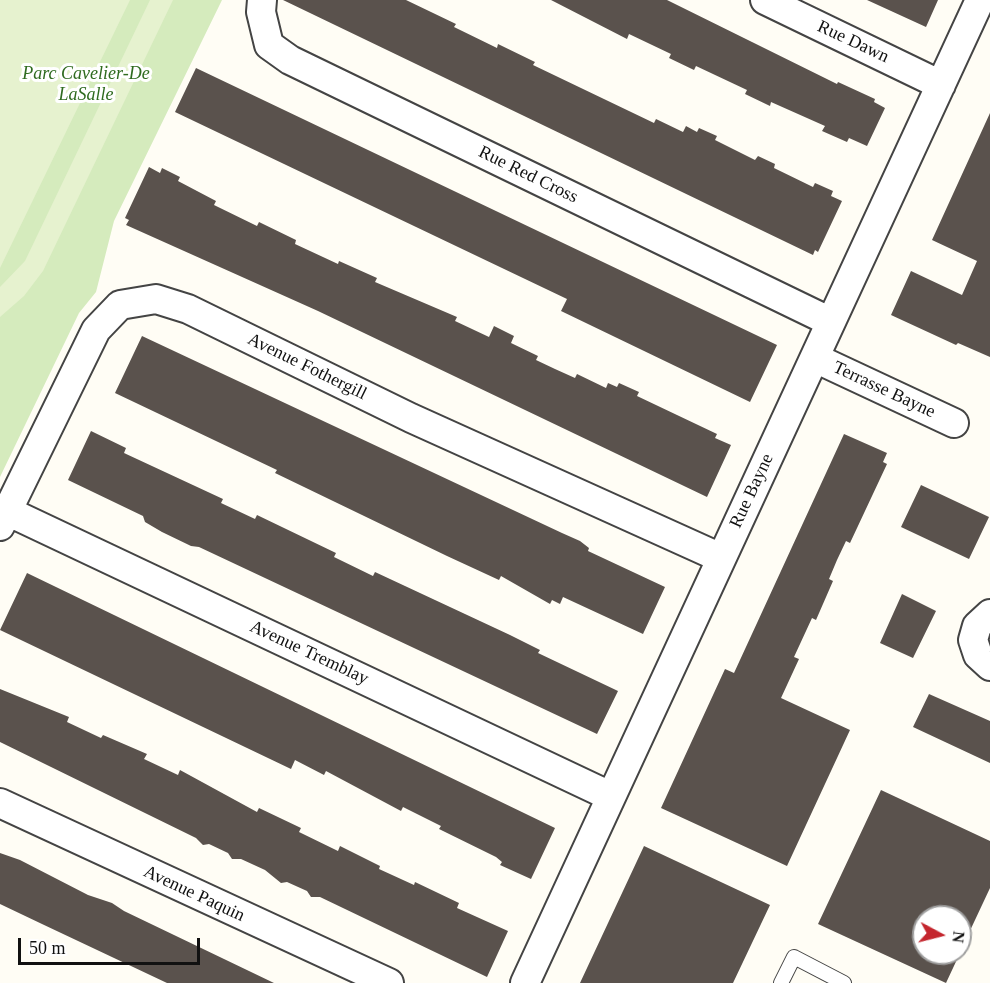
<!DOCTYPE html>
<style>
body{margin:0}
#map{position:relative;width:990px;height:983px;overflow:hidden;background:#fffdf5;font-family:"Times New Roman",serif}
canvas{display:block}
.north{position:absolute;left:912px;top:905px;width:60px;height:60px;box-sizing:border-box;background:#fff;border:2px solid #a0a0a0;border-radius:50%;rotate:97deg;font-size:16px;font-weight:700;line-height:24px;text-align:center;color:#111}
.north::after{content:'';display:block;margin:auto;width:21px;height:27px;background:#c4262e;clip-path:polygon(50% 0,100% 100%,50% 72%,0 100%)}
.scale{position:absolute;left:18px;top:938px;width:182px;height:27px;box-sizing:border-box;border:3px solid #111;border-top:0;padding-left:8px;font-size:18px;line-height:21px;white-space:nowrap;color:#111;-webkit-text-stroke:4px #fff;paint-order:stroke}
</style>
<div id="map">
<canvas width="990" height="983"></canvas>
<div class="north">N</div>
<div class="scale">50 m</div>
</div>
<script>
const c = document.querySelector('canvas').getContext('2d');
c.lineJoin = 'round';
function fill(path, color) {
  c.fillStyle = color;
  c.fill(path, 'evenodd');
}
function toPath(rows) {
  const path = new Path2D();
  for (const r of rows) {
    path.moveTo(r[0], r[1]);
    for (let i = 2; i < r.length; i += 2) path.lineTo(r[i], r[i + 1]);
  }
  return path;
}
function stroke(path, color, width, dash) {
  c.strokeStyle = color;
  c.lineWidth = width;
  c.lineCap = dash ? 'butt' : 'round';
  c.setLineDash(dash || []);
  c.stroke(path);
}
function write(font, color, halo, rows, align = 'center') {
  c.font = font + ' "Times New Roman",serif';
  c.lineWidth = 6;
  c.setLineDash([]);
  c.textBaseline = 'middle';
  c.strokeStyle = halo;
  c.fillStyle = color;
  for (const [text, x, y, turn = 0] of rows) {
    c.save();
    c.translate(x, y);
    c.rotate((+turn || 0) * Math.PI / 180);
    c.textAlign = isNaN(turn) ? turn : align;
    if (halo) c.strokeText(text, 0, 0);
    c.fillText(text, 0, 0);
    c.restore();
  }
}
fill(toPath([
 [0,0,222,0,114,221,96,292,79,313,0,477]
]), '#d5ebbd');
fill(toPath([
 [0,0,130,0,0,268],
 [150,0,173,0,43,271,24,296,0,317,0,287,25,261]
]), '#e6f2cf');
fill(toPath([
 [283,0,406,0,456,24,454,27,497,48,498,44,535,62,533,65,654,123,656,119,683,132,686,126,697,132,699,128,717,136,715,140,755,160,758,156,775,164,774,168,813,187,815,183,833,191,831,196,842,201,818,252,815,250,813,255],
 [551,0,667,0,837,84,838,82,875,99,874,102,885,108,867,146,849,138,847,142,822,131,825,126,771,102,770,106,745,94,747,90,696,66,694,70,669,58,671,54,629,34,627,39],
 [867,0,938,0,926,27],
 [196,68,777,345,750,402,561,311,567,299,175,112],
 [990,113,990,357,958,343,956,345,891,315,911,271,962,295,977,261,932,240],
 [149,167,160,173,162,168,180,177,178,181,216,201,214,205,257,226,259,222,296,240,295,244,338,264,339,261,377,278,375,282,457,317,455,321,489,337,494,326,514,336,511,343,538,356,536,360,555,369,575,378,577,374,606,388,608,383,617,387,619,383,639,392,637,396,717,434,715,438,731,445,707,497,318,311,126,225,129,220,125,218],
 [142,336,562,533,580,541,589,548,588,551,665,587,643,634,563,597,560,604,552,600,550,604,501,576,499,580,447,556,275,473,277,470,115,393],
 [91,431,126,448,124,453,223,499,221,503,255,519,257,515,336,553,334,557,373,576,375,572,510,635,540,650,538,653,618,691,597,734,199,547,191,546,162,532,145,522,143,516,68,480],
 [844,434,887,453,883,462,887,464,850,543,846,541,837,560,829,579,833,581,816,620,812,618,794,657,799,659,781,698,850,730,787,866,661,808,725,669,734,673],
 [921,485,989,517,969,559,901,527],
 [27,573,555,828,531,879,500,865,502,862,496,857,439,829,441,826,403,807,401,811,326,771,324,775,295,760,291,769,0,630],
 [902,594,936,611,913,658,880,643],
 [0,689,69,717,67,722,101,738,103,735,147,754,144,759,178,775,180,770,257,812,259,808,301,828,299,832,338,851,340,846,380,866,379,869,414,885,415,882,459,903,457,908,508,931,487,977,320,897,311,897,307,891,287,882,281,883,265,870,241,859,232,859,228,853,209,844,203,845,196,838,0,742],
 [929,694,990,721,990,763,913,727],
 [881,790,990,841,990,888,960,952,960,917,924,917,924,953,960,953,946,983,818,924],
 [644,846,770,905,733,983,580,983],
 [0,853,20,860,88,895,112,903,124,911,274,983,167,983,42,924,0,904]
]), '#5a524d');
const service = toPath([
 [781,983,794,957,844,983]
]);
const minor = toPath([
 [262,0,261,12,269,45,290,60,831,322],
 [765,0,941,85],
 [815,358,954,423],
 [7,511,610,796],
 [0,526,96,330,120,305,156,299,188,309,411,418,721,558],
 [990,614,977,626,973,640,978,655,990,666],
 [0,803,389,983],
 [525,983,980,0]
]);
stroke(service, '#444', 16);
stroke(minor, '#444', 32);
stroke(service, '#fff', 14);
stroke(minor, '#fff', 28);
write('18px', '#111', '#fff', [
 ["Rue Dawn",853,42,25],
 ["Rue Red Cross",528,175,26],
 ["Avenue Fothergill",307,367,26],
 ["Terrasse Bayne",884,390,25],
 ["Rue Bayne",752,491,-65],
 ["Avenue Tremblay",309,653,25],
 ["Avenue Paquin",194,894,25]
]);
write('italic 18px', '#2f6b1f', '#fff', [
 ["Parc Cavelier-De",86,74],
 ["LaSalle",86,95]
]);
</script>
